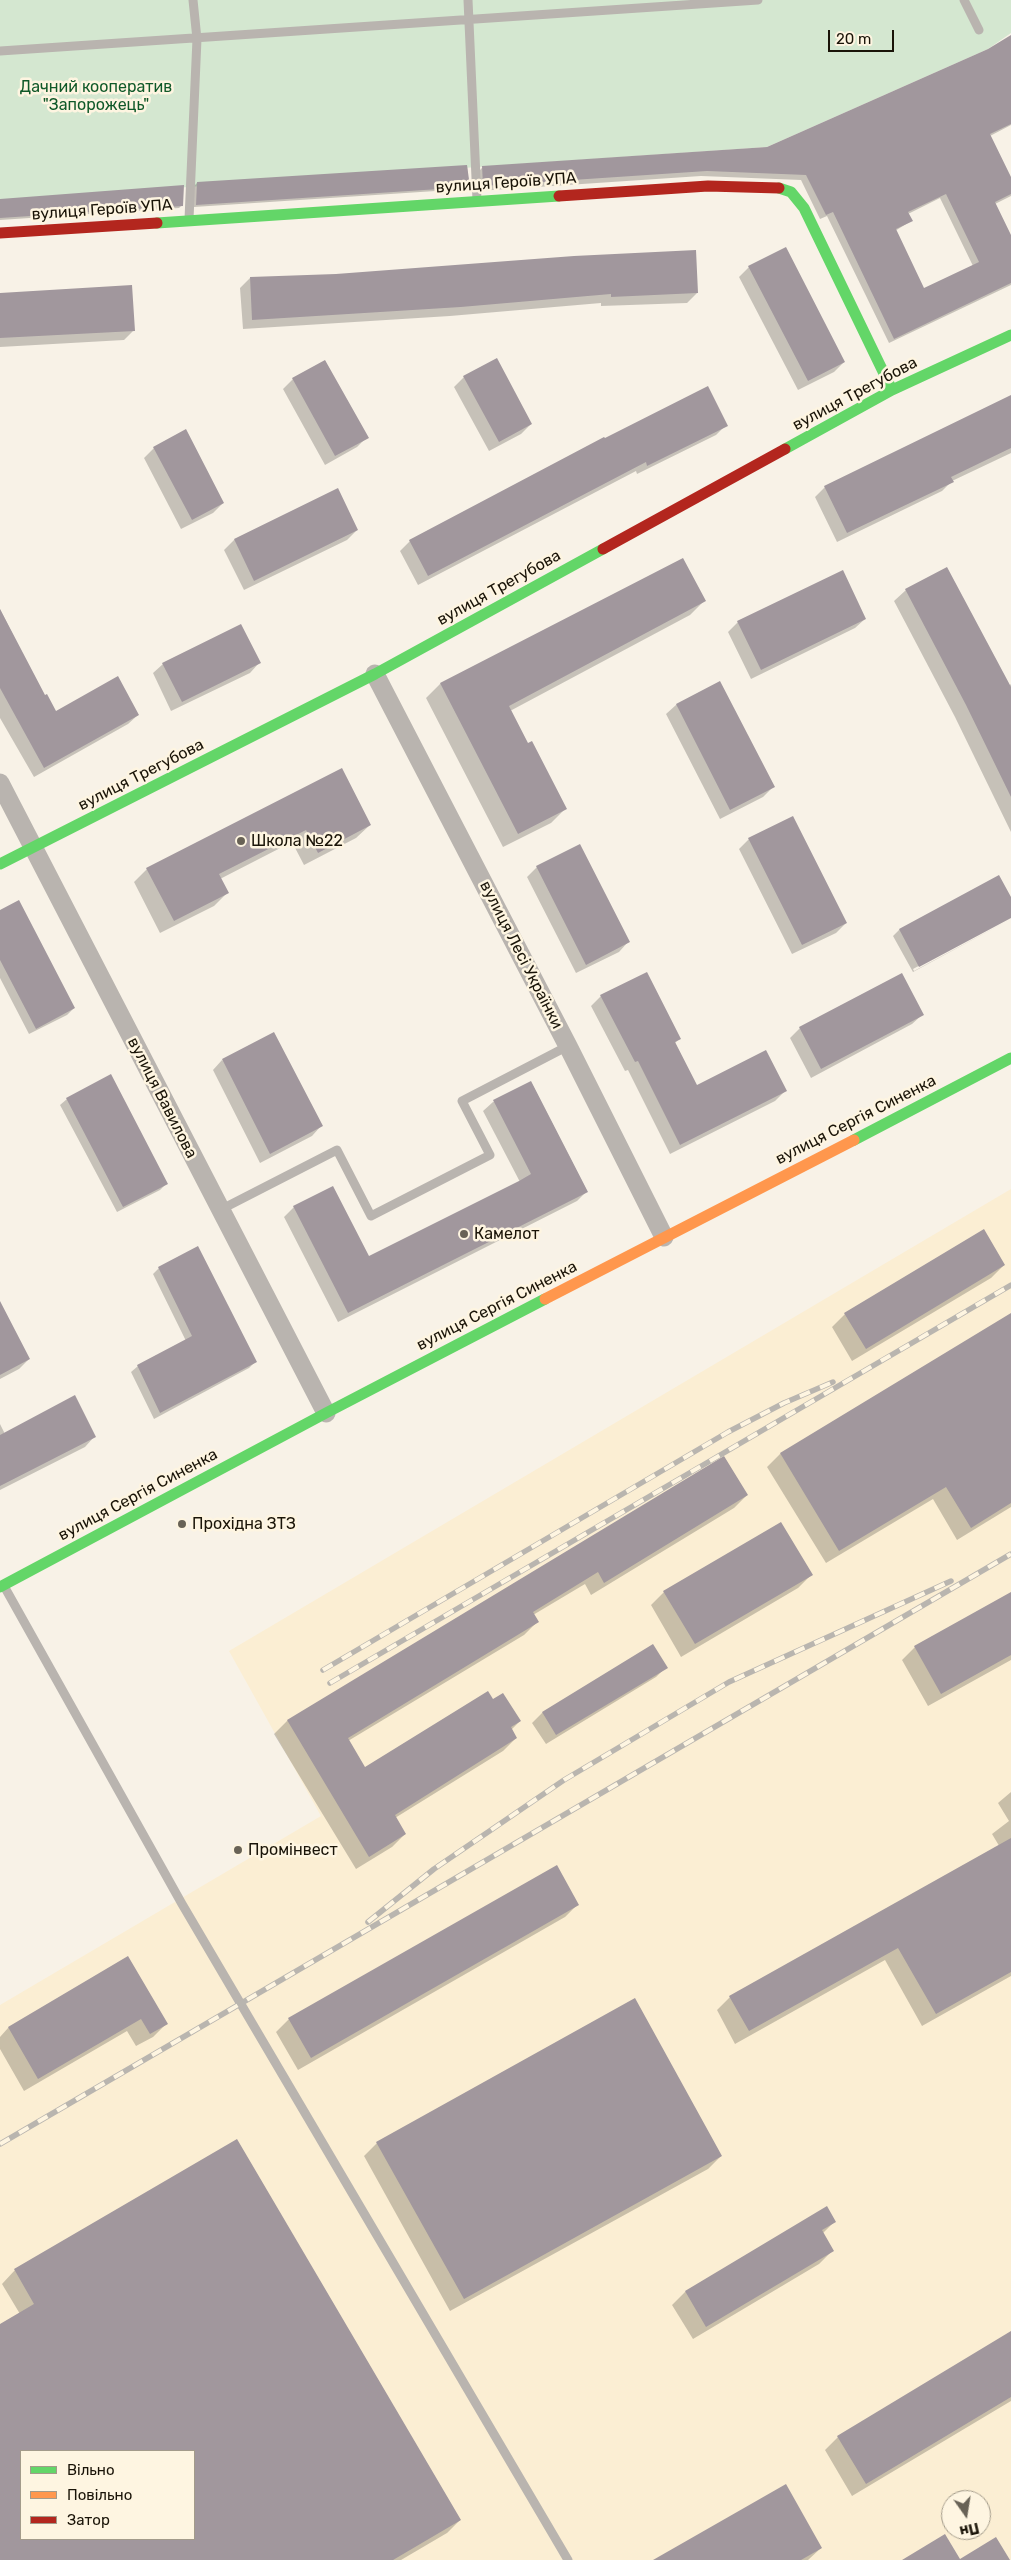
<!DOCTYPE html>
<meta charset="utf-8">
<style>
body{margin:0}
#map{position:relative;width:1011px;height:2560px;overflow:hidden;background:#f8f2e7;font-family:Rubik,sans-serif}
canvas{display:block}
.legend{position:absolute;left:20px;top:2450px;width:175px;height:90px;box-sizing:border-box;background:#fef5e1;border:1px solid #a39b8a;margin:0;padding:6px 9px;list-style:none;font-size:15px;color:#1a1408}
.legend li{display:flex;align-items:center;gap:10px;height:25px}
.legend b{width:25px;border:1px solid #a39b8a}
.north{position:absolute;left:941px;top:2490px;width:50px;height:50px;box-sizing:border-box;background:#fef5e1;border:1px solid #a39b8a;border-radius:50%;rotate:167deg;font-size:14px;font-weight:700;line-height:20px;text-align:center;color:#1a1408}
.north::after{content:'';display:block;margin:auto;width:18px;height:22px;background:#686256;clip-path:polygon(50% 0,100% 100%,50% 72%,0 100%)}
.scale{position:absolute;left:828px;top:30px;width:66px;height:22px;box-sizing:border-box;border:2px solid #1a1408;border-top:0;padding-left:6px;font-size:15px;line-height:18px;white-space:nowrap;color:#1a1408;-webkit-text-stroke:4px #fef5e1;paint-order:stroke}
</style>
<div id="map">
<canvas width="1011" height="2560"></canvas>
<ul class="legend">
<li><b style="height:6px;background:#63d668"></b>Вільно</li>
<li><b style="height:6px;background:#ff974d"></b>Повільно</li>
<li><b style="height:6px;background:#b3261e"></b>Затор</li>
</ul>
<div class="north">Пн</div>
<div class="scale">20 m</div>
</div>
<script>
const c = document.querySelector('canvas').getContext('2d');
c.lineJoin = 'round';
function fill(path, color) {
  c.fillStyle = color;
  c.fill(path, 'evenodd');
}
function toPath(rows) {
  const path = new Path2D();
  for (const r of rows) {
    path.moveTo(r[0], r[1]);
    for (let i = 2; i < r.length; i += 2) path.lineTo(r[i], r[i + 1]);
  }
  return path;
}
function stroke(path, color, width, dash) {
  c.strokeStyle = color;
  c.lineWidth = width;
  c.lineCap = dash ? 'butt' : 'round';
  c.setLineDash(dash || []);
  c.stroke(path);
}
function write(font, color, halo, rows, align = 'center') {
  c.font = font + ' Rubik,sans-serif';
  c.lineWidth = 5;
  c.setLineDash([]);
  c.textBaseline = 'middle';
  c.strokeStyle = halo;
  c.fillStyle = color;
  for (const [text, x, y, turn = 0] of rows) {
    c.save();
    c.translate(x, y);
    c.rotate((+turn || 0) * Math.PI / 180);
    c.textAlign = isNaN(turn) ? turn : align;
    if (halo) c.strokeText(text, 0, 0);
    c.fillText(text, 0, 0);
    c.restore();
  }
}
fill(toPath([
 [1011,1189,1011,2560,0,2560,0,2005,321,1816,229,1651],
 [21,2451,194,2451,194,2539,21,2539],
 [951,2500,981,2500,981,2530,951,2530]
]), '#fbeed3');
fill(toPath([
 [0,0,1011,0,1011,33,988,49,767,147,0,200]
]), '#d4e7d0');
fill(toPath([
 [1011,36,1011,125,990,136,1011,180,1011,196,995,204,1011,237,1011,285,889,343,827,216,820,219,801,180,701,176,478,191,477,173,482,168,768,149,989,50],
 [940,198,973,266,924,290,895,231,911,221,908,214],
 [467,166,469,186,466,189,194,207,194,186,197,183],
 [0,200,182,205,179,208,0,220],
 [749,267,844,362,834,372,798,390,739,277],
 [250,278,697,293,687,303,601,306,601,303,450,316,243,329,240,288],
 [0,294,133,331,124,340,0,347],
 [325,361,367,437,357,447,325,465,283,389,293,379],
 [464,377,531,424,521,434,489,451,454,387],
 [1011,397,1011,453,952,481,942,491,837,542,815,497,825,487],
 [726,425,716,435,637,474,636,471,418,585,400,551,410,541],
 [154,448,223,503,213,513,181,529,144,458],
 [337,490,357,530,347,540,244,590,224,550,234,540],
 [683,560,704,601,690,615,510,711,527,745,565,809,551,823,503,847,426,698,440,684],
 [906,590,1009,686,1011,684,1011,832,955,717,894,601],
 [0,609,44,697,56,712,138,715,128,724,34,777,0,718],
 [865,619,855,628,751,679,728,632,738,622],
 [259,663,250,673,171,711,153,673,163,664],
 [719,683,773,787,763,797,720,819,666,714,676,705],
 [341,770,370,825,356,838,304,865,292,842,220,879,227,893,214,906,160,933,134,882,147,869],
 [749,839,846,923,836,933,792,954,739,849],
 [537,867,628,942,619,952,576,973,527,877],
 [998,877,1011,900,1011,916,913,969,914,971,1011,919,913,972,893,936,899,930],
 [0,911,74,1008,67,1015,29,1034,0,978],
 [601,996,679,1039,675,1043,697,1087,785,1091,775,1101,670,1154,628,1070,625,1071,591,1006],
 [922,1015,912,1024,811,1078,790,1038,800,1028],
 [222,1060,321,1126,312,1136,260,1163,213,1070],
 [531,1082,587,1191,577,1201,338,1322,284,1217,294,1207,368,1258,520,1182,483,1111,493,1102],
 [67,1099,166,1184,160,1190,117,1212,60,1105],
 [1004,1265,991,1278,852,1361,832,1327,845,1314],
 [159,1268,255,1362,249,1368,154,1419,131,1372,138,1366,186,1341,153,1274],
 [0,1304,29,1359,19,1369,0,1379],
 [1011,1314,1011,1507,957,1540,933,1499,826,1563,767,1467,780,1454],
 [0,1424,5,1434,94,1437,85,1447,0,1490],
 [724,1457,747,1495,734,1508,591,1595,585,1584,533,1615,537,1622,524,1635,348,1741,365,1769,493,1701,520,1721,511,1730,516,1738,503,1751,395,1818,405,1834,392,1847,356,1869,274,1734,287,1721],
 [811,1575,798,1588,681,1657,651,1605,664,1592],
 [1011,1593,1011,1660,928,1706,902,1660,915,1647],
 [653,1646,666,1667,656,1677,546,1744,532,1723,542,1713],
 [1011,1792,1011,1857,1007,1859,992,1834,1009,1821,998,1803],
 [1011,1888,1011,1976,922,2026,885,1960,735,2044,717,2010,730,1997],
 [578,1904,565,1917,298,2070,276,2032,289,2019],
 [128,1958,166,2024,153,2037,136,2046,127,2031,24,2091,0,2049,0,2037,8,2028],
 [377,2143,721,2156,708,2169,450,2311,364,2156],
 [827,2208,835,2221,822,2234,832,2251,819,2264,693,2339,672,2305,685,2292],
 [15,2270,460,2520,447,2533,401,2560,0,2560,0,2326,20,2314,2,2284],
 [21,2451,194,2451,194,2539,21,2539],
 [1011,2333,1011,2401,852,2496,825,2450,838,2437],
 [821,2548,808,2560,655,2560]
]), '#0003');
fill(toPath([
 [1011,35,1011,124,990,134,1011,177,1011,194,995,202,1011,235,1011,283,894,339,833,212,826,215,806,175,707,171,483,186,482,166,767,147,988,49],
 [946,194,979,262,924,288,896,229,913,221,908,212],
 [467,165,470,187,196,205,197,182],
 [184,185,183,206,0,218,0,199],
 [786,247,845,362,808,381,748,266],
 [696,250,698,293,611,297,611,294,461,307,252,320,250,277,336,274,574,256],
 [132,285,135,331,0,338,0,293],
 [497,358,532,424,499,442,463,376],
 [325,360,369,438,335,456,292,378],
 [708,386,728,426,647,466,646,462,428,576,409,540,604,437,605,438],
 [1011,395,1011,448,951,477,954,482,847,533,824,486],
 [186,429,224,503,192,520,153,447],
 [338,488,358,530,254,581,234,539],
 [683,558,706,601,509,706,528,743,532,741,567,809,518,834,440,683],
 [947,567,1011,687,1011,797,966,705,905,589],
 [843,570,866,619,761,670,737,621],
 [0,609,45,695,47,694,56,711,118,676,139,715,44,768,0,688],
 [241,624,261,663,182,702,162,663],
 [720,681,775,787,730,810,676,704],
 [342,768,371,825,318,853,306,830,219,874,229,893,174,921,146,868],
 [793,816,847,923,802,945,748,838],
 [580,844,630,942,586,965,536,866],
 [999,875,1011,897,1011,918,919,967,899,929],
 [19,900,75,1008,36,1029,0,960,0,910],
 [647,972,681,1039,675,1042,697,1085,766,1050,787,1091,680,1145,638,1061,635,1062,600,995],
 [902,973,924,1015,821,1069,799,1027],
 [274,1032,323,1126,270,1154,222,1059],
 [111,1074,168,1184,123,1207,66,1098],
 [531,1081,588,1192,348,1313,293,1206,333,1186,369,1256,519,1181,531,1174,493,1100],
 [984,1229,1005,1265,866,1349,844,1313],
 [198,1246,257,1362,160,1413,137,1365,192,1336,158,1267],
 [0,1301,30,1359,0,1375],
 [1011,1313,1011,1503,971,1528,946,1487,839,1551,780,1453],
 [75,1395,96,1437,0,1486,0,1435],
 [724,1456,748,1495,604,1583,598,1572,533,1612,539,1622,348,1738,365,1767,488,1691,493,1699,503,1693,521,1721,511,1727,517,1738,395,1815,406,1834,369,1857,287,1720],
 [781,1522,813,1575,695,1644,663,1591],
 [1011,1592,1011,1655,941,1694,914,1646],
 [653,1644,668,1668,556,1735,542,1712],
 [1011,1838,1011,1972,936,2014,898,1948,749,2031,729,1996],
 [557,1865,579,1905,311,2058,288,2018],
 [128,1956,168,2024,150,2034,141,2019,38,2079,8,2027],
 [635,1998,722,2156,464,2299,376,2142],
 [237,2139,461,2520,393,2560,0,2560,0,2324,34,2304,14,2269],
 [21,2451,194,2451,194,2539,21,2539],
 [827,2206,836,2222,822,2230,834,2251,706,2327,685,2291],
 [1011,2331,1011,2397,866,2484,837,2436],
 [786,2484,822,2548,801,2560,653,2560],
 [945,2534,960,2559,996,2537,1010,2560,902,2560]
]), '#a1979d');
stroke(toPath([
 [468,0,477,200],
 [964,0,979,30],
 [0,51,758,0],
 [189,219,197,39,193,0],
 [220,1210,337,1150,371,1216,490,1155,462,1101,568,1046],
 [4,1586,182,1904,568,2560]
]), '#b9b4af', 9);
stroke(toPath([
 [375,674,568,1046,664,1237],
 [0,783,326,1413]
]), '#b9b4af', 19);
stroke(toPath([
 [779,188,791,192,804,208,892,390],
 [157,223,559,196],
 [785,449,892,390,1011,335],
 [0,864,375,674,603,549],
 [854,1140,1011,1058],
 [0,1587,326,1413,545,1299]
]), '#63d668', 11);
stroke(toPath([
 [545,1299,854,1140]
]), '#ff974d', 11);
stroke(toPath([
 [559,196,708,186,779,188],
 [0,233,157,223],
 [603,549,785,449]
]), '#b3261e', 11);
const rail = toPath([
 [323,1670,728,1432,784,1403,833,1382],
 [330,1683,1011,1285],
 [368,1922,434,1869,564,1780,729,1682,951,1581],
 [0,2144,1011,1554]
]);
stroke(rail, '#b9b5af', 5.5);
stroke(rail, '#fef5e1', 4, [11]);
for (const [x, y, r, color] of [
 [241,841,5,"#686256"],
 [464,1234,5,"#686256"],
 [182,1524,5,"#686256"],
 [238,1850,5,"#686256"]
]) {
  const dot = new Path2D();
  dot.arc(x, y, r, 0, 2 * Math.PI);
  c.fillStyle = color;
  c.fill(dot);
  stroke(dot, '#fef5e1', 2);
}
write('16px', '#105929', '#fef5e1', [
 ["Дачний кооператив",96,87],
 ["\"Запорожець\"",96,105]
]);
write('16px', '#1a1408', '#fef5e1', [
 ["вулиця Героїв УПА",506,183,-4],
 ["вулиця Героїв УПА",102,210,-4],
 ["вулиця Трегубова",855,394,-28],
 ["вулиця Трегубова",499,588,-29],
 ["вулиця Трегубова",141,775,-27],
 ["вулиця Лесі Українки",521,955,63],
 ["вулиця Вавилова",162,1098,63],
 ["вулиця Сергія Синенка",856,1120,-27],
 ["вулиця Сергія Синенка",497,1306,-27],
 ["вулиця Сергія Синенка",138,1495,-28]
]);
write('16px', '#1a1408', '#fef5e1', [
 ["Школа №22",251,841],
 ["Камелот",474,1234],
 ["Прохідна ЗТЗ",192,1524],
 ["Промінвест",248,1850]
], 'left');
</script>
